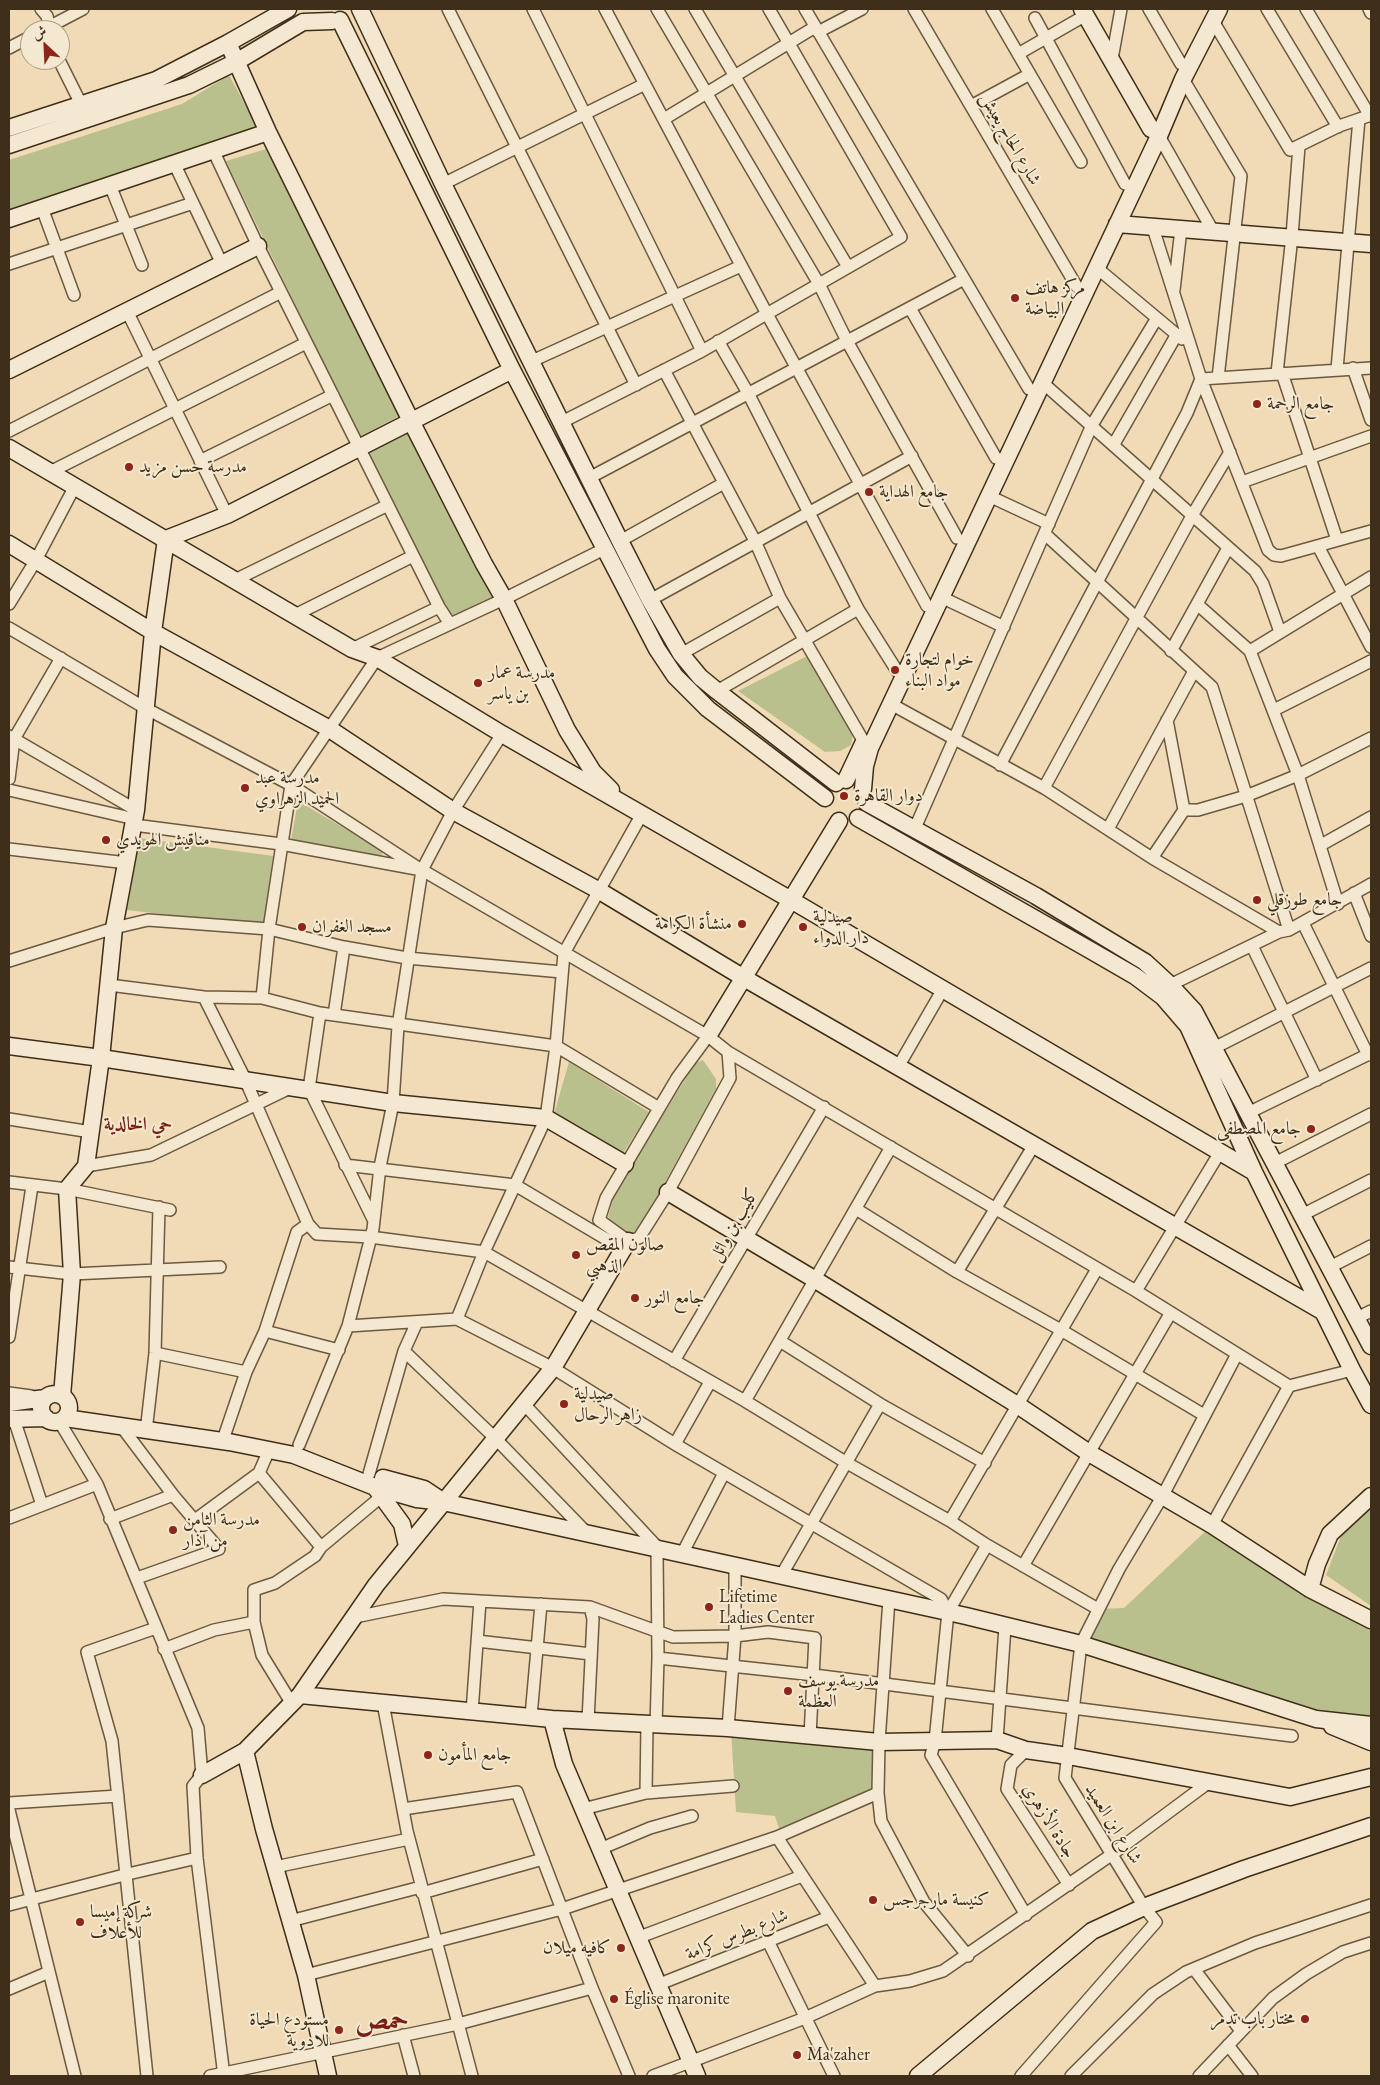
<!DOCTYPE html>
<meta charset="utf-8">
<style>
body{margin:0}
#map{position:relative;width:1380px;height:2085px;overflow:hidden;background:#f0dbb6;font-family:"EB Garamond",Amiri,serif}
canvas{display:block}
.frame{position:absolute;inset:0;border:10px solid #3f2e19;pointer-events:none}
.north{position:absolute;left:20px;top:20px;width:50px;height:50px;box-sizing:border-box;background:#f5e8d0;border:1px solid #ac9e87;border-radius:50%;rotate:335deg;font-size:14px;font-weight:700;line-height:20px;text-align:center;color:#3f2e19}
.north::after{content:'';display:block;margin:auto;width:18px;height:22px;background:#8f2418;clip-path:polygon(50% 0,100% 100%,50% 72%,0 100%)}
</style>
<div id="map">
<canvas width="1380" height="2085"></canvas>
<div class="frame"></div>
<div class="north">ش</div>
</div>
<script>
const c = document.querySelector('canvas').getContext('2d');
c.lineJoin = 'round';
function fill(path, color) {
  c.fillStyle = color;
  c.fill(path, 'evenodd');
}
function toPath(rows) {
  const path = new Path2D();
  for (const r of rows) {
    if (r.length === 3) {
      path.moveTo(r[0] + r[2], r[1]);
      path.arc(r[0], r[1], r[2], 0, 2 * Math.PI);
      continue;
    }
    path.moveTo(r[0], r[1]);
    for (let i = 2; i < r.length; i += 2) path.lineTo(r[i], r[i + 1]);
  }
  return path;
}
function stroke(path, color, width, dash) {
  c.strokeStyle = color;
  c.lineWidth = width;
  c.lineCap = dash ? 'butt' : 'round';
  c.setLineDash(dash || []);
  c.stroke(path);
}
function write(font, color, halo, rows, align = 'center') {
  c.font = font + ' "EB Garamond",Amiri,serif';
  c.lineWidth = 4;
  c.setLineDash([]);
  c.textBaseline = 'middle';
  c.strokeStyle = halo;
  c.fillStyle = color;
  for (const [text, x, y, turn = 0] of rows) {
    c.save();
    c.translate(x, y);
    c.rotate((+turn || 0) * Math.PI / 180);
    c.textAlign = isNaN(turn) ? turn : align;
    if (halo) c.strokeText(text, 0, 0);
    c.fillText(text, 0, 0);
    c.restore();
  }
}
fill(toPath([
 [229,75,258,128,9,210,9,160,182,104],
 [266,149,401,415,359,437,226,161],
 [407,431,494,601,450,623,365,450],
 [809,655,853,733,851,745,840,751,825,752,738,691],
 [298,801,383,851,381,858,290,846],
 [140,838,273,856,263,926,127,910],
 [703,1060,716,1079,716,1089,638,1232,628,1235,608,1217,614,1195,695,1063],
 [569,1062,649,1112,622,1155,554,1114],
 [1371,1503,1371,1606,1326,1575,1343,1531],
 [1212,1525,1371,1620,1371,1725,1316,1719,1081,1644,1098,1609,1124,1608],
 [731,1730,874,1749,874,1790,780,1831,775,1816,736,1812]
]), '#bac08d');
const street = toPath([
 [41,9,47,16,50,30],
 [448,9,636,385],
 [533,9,702,351],
 [605,9,767,314,927,606],
 [657,9,819,284,847,341,957,538],
 [695,9,848,267],
 [805,9,1029,389],
 [914,9,1077,287],
 [992,9,1081,162],
 [1149,9,1181,64],
 [1267,9,1338,127],
 [1306,9,1370,116],
 [1369,9,1371,13],
 [1035,18,1125,184],
 [1213,21,1290,150,1339,126,1371,115],
 [43,30,83,9],
 [818,32,862,9],
 [9,48,30,37],
 [1018,54,1086,15],
 [1112,59,1121,9],
 [59,60,81,104],
 [1183,79,1241,176,1218,378],
 [971,106,1030,74],
 [664,119,815,27],
 [1159,136,1213,231],
 [213,150,258,246,439,607,450,624],
 [174,163,222,264],
 [443,184,645,84],
 [110,185,142,265],
 [42,208,74,295],
 [1153,228,1201,379,1268,550,1274,555,1281,556,1371,531],
 [9,264,193,203],
 [1097,268,1182,339],
 [1174,290,1181,229],
 [910,308,996,458],
 [127,311,227,515],
 [718,341,748,393,858,609,897,671],
 [532,361,741,266],
 [1353,368,1371,420],
 [1337,369,1359,119],
 [664,370,755,541,780,598,864,742],
 [1277,373,1292,236,1299,146],
 [1282,373,1337,540],
 [1043,383,1255,571,1263,584,1280,632],
 [562,422,702,351,901,237,769,9],
 [9,431,281,292],
 [1114,444,1177,334],
 [200,461,333,395],
 [50,472,306,343],
 [589,478,964,279],
 [1242,482,1371,436],
 [989,496,1049,524],
 [1045,534,1212,687,1289,930],
 [620,541,724,483],
 [1318,546,1371,647],
 [235,580,388,505],
 [941,597,1004,627],
 [650,600,912,456],
 [9,604,36,560,75,486],
 [1197,604,1250,651,1298,775,1338,904],
 [295,615,413,556],
 [9,628,145,708,291,785,417,867],
 [352,649,439,607],
 [1171,651,1228,548],
 [1250,651,1371,577],
 [681,654,780,598],
 [717,691,858,609],
 [891,704,1044,788,1152,858,1279,932],
 [1274,710,1371,661],
 [1167,720,1184,810,1198,810,1246,796,1298,775,1371,738],
 [9,736,136,810],
 [1000,765,1187,413,1201,379,1371,368],
 [9,779,14,739,61,658],
 [1044,788,1193,514,1230,452],
 [9,790,135,819],
 [134,825,281,844,422,870,708,1036,728,1052,1136,1291,1289,1386],
 [915,828,1092,425,1157,318],
 [1108,829,1194,671],
 [1321,845,1371,817],
 [9,849,127,863],
 [1152,858,1184,810],
 [1354,893,1371,936],
 [1303,923,1368,1055],
 [1252,946,1317,1080],
 [9,961,114,928,148,920,269,929,344,947,407,958,562,972],
 [109,985,204,997,262,998,320,1013,556,1046,659,1108],
 [1170,985,1279,932,1289,930,1371,884],
 [204,997,245,1079,308,1224,317,1234,370,1237,484,1252,745,1401,847,1463,950,1521,987,1545,1098,1609],
 [262,998,269,929,291,785,377,658,504,599,606,548],
 [320,1013,309,1089,373,1219],
 [334,1015,344,947],
 [708,1036,677,1078,606,1198,599,1220,628,1241,639,1238,668,1192,730,1078,728,1052],
 [1214,1048,1371,968],
 [898,1067,943,989],
 [1248,1113,1371,1053],
 [9,1119,91,1132],
 [1275,1163,1371,1114],
 [345,1165,515,1185,623,1249],
 [86,1166,151,1155,292,1087],
 [9,1182,67,1189,170,1210],
 [856,1209,957,1272,1061,1330,1204,1415],
 [1302,1215,1371,1180],
 [9,1267,72,1274,220,1267],
 [1330,1267,1371,1246],
 [957,1272,1034,1145],
 [1136,1291,1220,1152],
 [1357,1318,1371,1311],
 [457,1319,484,1252,546,1118,556,1046,564,953,642,814],
 [348,1326,457,1319,553,1368,678,1446,941,1599,948,1612],
 [265,1331,339,1350],
 [9,1337,32,1186],
 [780,1341,880,1404,985,1463],
 [404,1351,495,1438,587,1533],
 [155,1353,246,1372],
 [674,1361,824,1107],
 [9,1393,31,1396],
 [745,1401,891,1147],
 [524,1404,660,1550],
 [14,1419,42,1505],
 [59,1421,97,1484,198,1728,202,1775,193,1786,197,1858,224,2076],
 [147,1423,155,1353,159,1207],
 [121,1426,173,1495,219,1549,137,1578],
 [225,1434,246,1372,265,1331,297,1232,308,1224],
 [675,1444,710,1382],
 [299,1445,348,1326,373,1229,380,1167,393,1103,398,1026,422,870,453,811,502,734],
 [259,1473,321,1547],
 [369,1474,404,1351,417,1322],
 [9,1518,97,1484],
 [110,1519,173,1495],
 [195,1520,259,1473,269,1450],
 [950,1521,1097,1269],
 [1212,1525,1289,1386,1352,1370],
 [987,1545,948,1612,935,1741,931,1755,1026,1915],
 [682,1554,724,1473],
 [1023,1566,1170,1314],
 [781,1576,880,1404],
 [889,1599,879,1742,878,1793,881,1821,924,1902,968,1956],
 [355,1617,443,1599,590,1607,673,1637,735,1636,768,1632,815,1638,810,1736],
 [477,1641,591,1654],
 [164,1649,214,1630,254,1622],
 [658,1658,814,1675,1292,1736],
 [383,1703,407,1831,472,2076],
 [292,1704,262,1655,254,1622,254,1590,275,1583,315,1556,321,1547,382,1496],
 [472,1712,480,1601],
 [531,1716,541,1604],
 [588,1721,593,1619,590,1607],
 [656,1726,658,1658,657,1549],
 [728,1728,735,1636,735,1566],
 [997,1740,1005,1627],
 [1026,1750,1011,1765,1007,1789,1069,1885],
 [646,1793,647,1725],
 [9,1803,118,1796],
 [403,1809,517,1792,592,1988,629,2076],
 [583,1809,646,1793,733,1786],
 [9,1810,75,2076],
 [777,1837,875,1986],
 [600,1849,650,1828,692,1816],
 [275,1867,409,1839],
 [422,1893,543,1859],
 [9,1905,128,1874,197,1858],
 [290,1921,421,1887],
 [637,1938,802,1876],
 [768,1941,834,2076],
 [1194,1969,1241,2031],
 [306,1975,562,1909,777,1837,878,1793],
 [657,1985,829,1917],
 [9,1989,49,1972],
 [403,2035,414,2076],
 [1228,2045,1252,2076],
 [147,2076,112,1741,87,1652,156,1628],
 [210,2076,458,2024,592,1988],
 [653,2076,805,2018,875,1986,910,1981,943,1971,1111,1855,1208,1783],
 [1021,2076,1156,1922,1144,1907,1065,1778,1081,1644,1119,1569,1162,1497,1237,1354],
 [1071,2076,1153,1994,1186,1972,1255,1943,1371,1905],
 [1199,2076,1273,1998,1306,1974,1343,1952,1371,1943]
]);
const secondary = toPath([
 [360,9,443,184,620,541,650,600,681,654,700,677,717,691,836,783],
 [1082,9,1151,129],
 [340,20,512,370,657,649,675,676,708,709,825,798],
 [228,43,268,132,411,421,484,564,504,599,567,730,593,772,611,790],
 [9,128,156,80,228,43,288,9],
 [9,145,189,85,236,62,303,22,332,21],
 [9,219,268,132],
 [1117,224,1371,244],
 [9,370,258,246],
 [512,370,227,515,166,539,153,632,136,810,114,928,101,1058,393,1103,546,1118,625,1164],
 [9,448,352,649,377,658,502,734,791,900,1254,1172],
 [9,544,153,632,328,728,453,811,598,890,744,978,1322,1311],
 [846,780,863,744],
 [863,789,865,766,870,748,1159,136,1183,79,1219,9],
 [867,803,1036,896,1145,962,1170,985,1194,1011,1371,1346],
 [858,818,1090,950,1135,976,1163,997,1188,1026,1254,1172,1352,1370,1371,1405],
 [708,1036,839,821],
 [9,1046,101,1058,86,1166,67,1189,72,1274,62,1396],
 [668,1192,814,1279,1019,1406,1089,1453,1212,1525,1310,1589,1371,1620],
 [55,1408,14],
 [9,1403,45,1398],
 [65,1418,229,1442,294,1455,375,1487,417,1499,443,1502,966,1616,1081,1644,1316,1719,1371,1725],
 [9,1419,46,1418],
 [383,1478,424,1489,439,1499],
 [375,1487,402,1524,407,1546],
 [1310,1589,1317,1564,1330,1534,1371,1496],
 [300,1695,552,1719,728,1728,879,1742,997,1740,1026,1750,1068,1756,1290,1797,1371,1777],
 [552,1719,564,1764,697,2076],
 [1332,1726,1371,1742],
 [245,1751,264,1829,306,1975,328,2076],
 [202,1775,245,1751,300,1695,376,1585,553,1368,628,1241],
 [918,2076,1092,1931,1144,1907,1244,1869,1371,1826]
]);
stroke(street, '#6b5940', 14);
stroke(secondary, '#3f2e19', 19);
stroke(street, '#f5e8d0', 11);
stroke(secondary, '#f5e8d0', 16);
for (const [x, y, r, color] of [
 [1015,298,5,"#8f2418"],
 [1257,404,5,"#8f2418"],
 [129,467,5,"#8f2418"],
 [869,492,5,"#8f2418"],
 [895,670,5,"#8f2418"],
 [478,683,5,"#8f2418"],
 [245,788,5,"#8f2418"],
 [844,796,5,"#8f2418"],
 [106,840,5,"#8f2418"],
 [1257,900,5,"#8f2418"],
 [742,924,5,"#8f2418"],
 [302,927,5,"#8f2418"],
 [803,927,5,"#8f2418"],
 [1311,1129,5,"#8f2418"],
 [576,1255,5,"#8f2418"],
 [635,1298,5,"#8f2418"],
 [564,1404,5,"#8f2418"],
 [173,1530,5,"#8f2418"],
 [709,1607,5,"#8f2418"],
 [788,1691,5,"#8f2418"],
 [428,1755,5,"#8f2418"],
 [873,1900,5,"#8f2418"],
 [80,1922,5,"#8f2418"],
 [621,1948,5,"#8f2418"],
 [614,1999,5,"#8f2418"],
 [1305,2019,5,"#8f2418"],
 [339,2030,5,"#8f2418"],
 [797,2055,5,"#8f2418"]
]) {
  const dot = new Path2D();
  dot.arc(x, y, r, 0, 2 * Math.PI);
  c.fillStyle = color;
  c.fill(dot);
  stroke(dot, '#f5e8d0', 2);
}
write('18px', '#3f2e19', '#f5e8d0', [
 ["شارع الحاج يعيش",1010,139,60],
 ["كليب بن وائل",734,1225,-60],
 ["جادة الأزهري",1049,1821,58],
 ["شارع ابن العميد",1113,1824,58],
 ["شارع بطرس كرامة",737,1935,-22]
]);
write('18px', '#3f2e19', '#f5e8d0', [
 ["مركز هاتف",1025,288],
 ["البياضة",1025,309],
 ["جامع الرحمة",1267,404],
 ["مدرسة حسن مزيد",139,467],
 ["جامع الهداية",879,492],
 ["خوام لتجارة",905,660],
 ["مواد البناء",905,681],
 ["مدرسة عمار",488,673],
 ["بن ياسر",488,694],
 ["مدرسة عبد",255,778],
 ["الحميد الزهراوي",255,799],
 ["دوار القاهرة",854,796],
 ["مناقيش الهويدي",116,840],
 ["جامع طوزقلي",1267,900],
 ["صيدلية",813,917],
 ["دار الدواء",813,938],
 ["منشأة الكرامة",732,924,"right"],
 ["مسجد الغفران",312,927],
 ["جامع المصطفى",1301,1129,"right"],
 ["صالون المقص",586,1245],
 ["الذهبي",586,1266],
 ["جامع النور",645,1298],
 ["صيدلية",574,1394],
 ["زاهر الرحال",574,1415],
 ["مدرسة الثامن",183,1520],
 ["من آذار",183,1541],
 ["Lifetime",719,1597],
 ["Ladies Center",719,1618],
 ["مدرسة يوسف",798,1681],
 ["العظمة",798,1702],
 ["جامع المأمون",438,1755],
 ["كنيسة مارجرجس",883,1900],
 ["شركة إميسا",90,1912],
 ["للأعلاف",90,1933],
 ["كافيه ميلان",611,1948,"right"],
 ["Église maronite",624,1999],
 ["مختار باب تدمر",1295,2019,"right"],
 ["مستودع الحياة",329,2020,"right"],
 ["للادوية",329,2041,"right"],
 ["Ma'zaher",807,2055]
], 'left');
write('bold 19px', '#7a1f14', '#f5e8d0', [
 ["حي الخالدية",138,1125]
]);
write('bold 28px', '#7a1f14', '#f5e8d0', [
 ["حمص",382,2021]
]);
</script>
